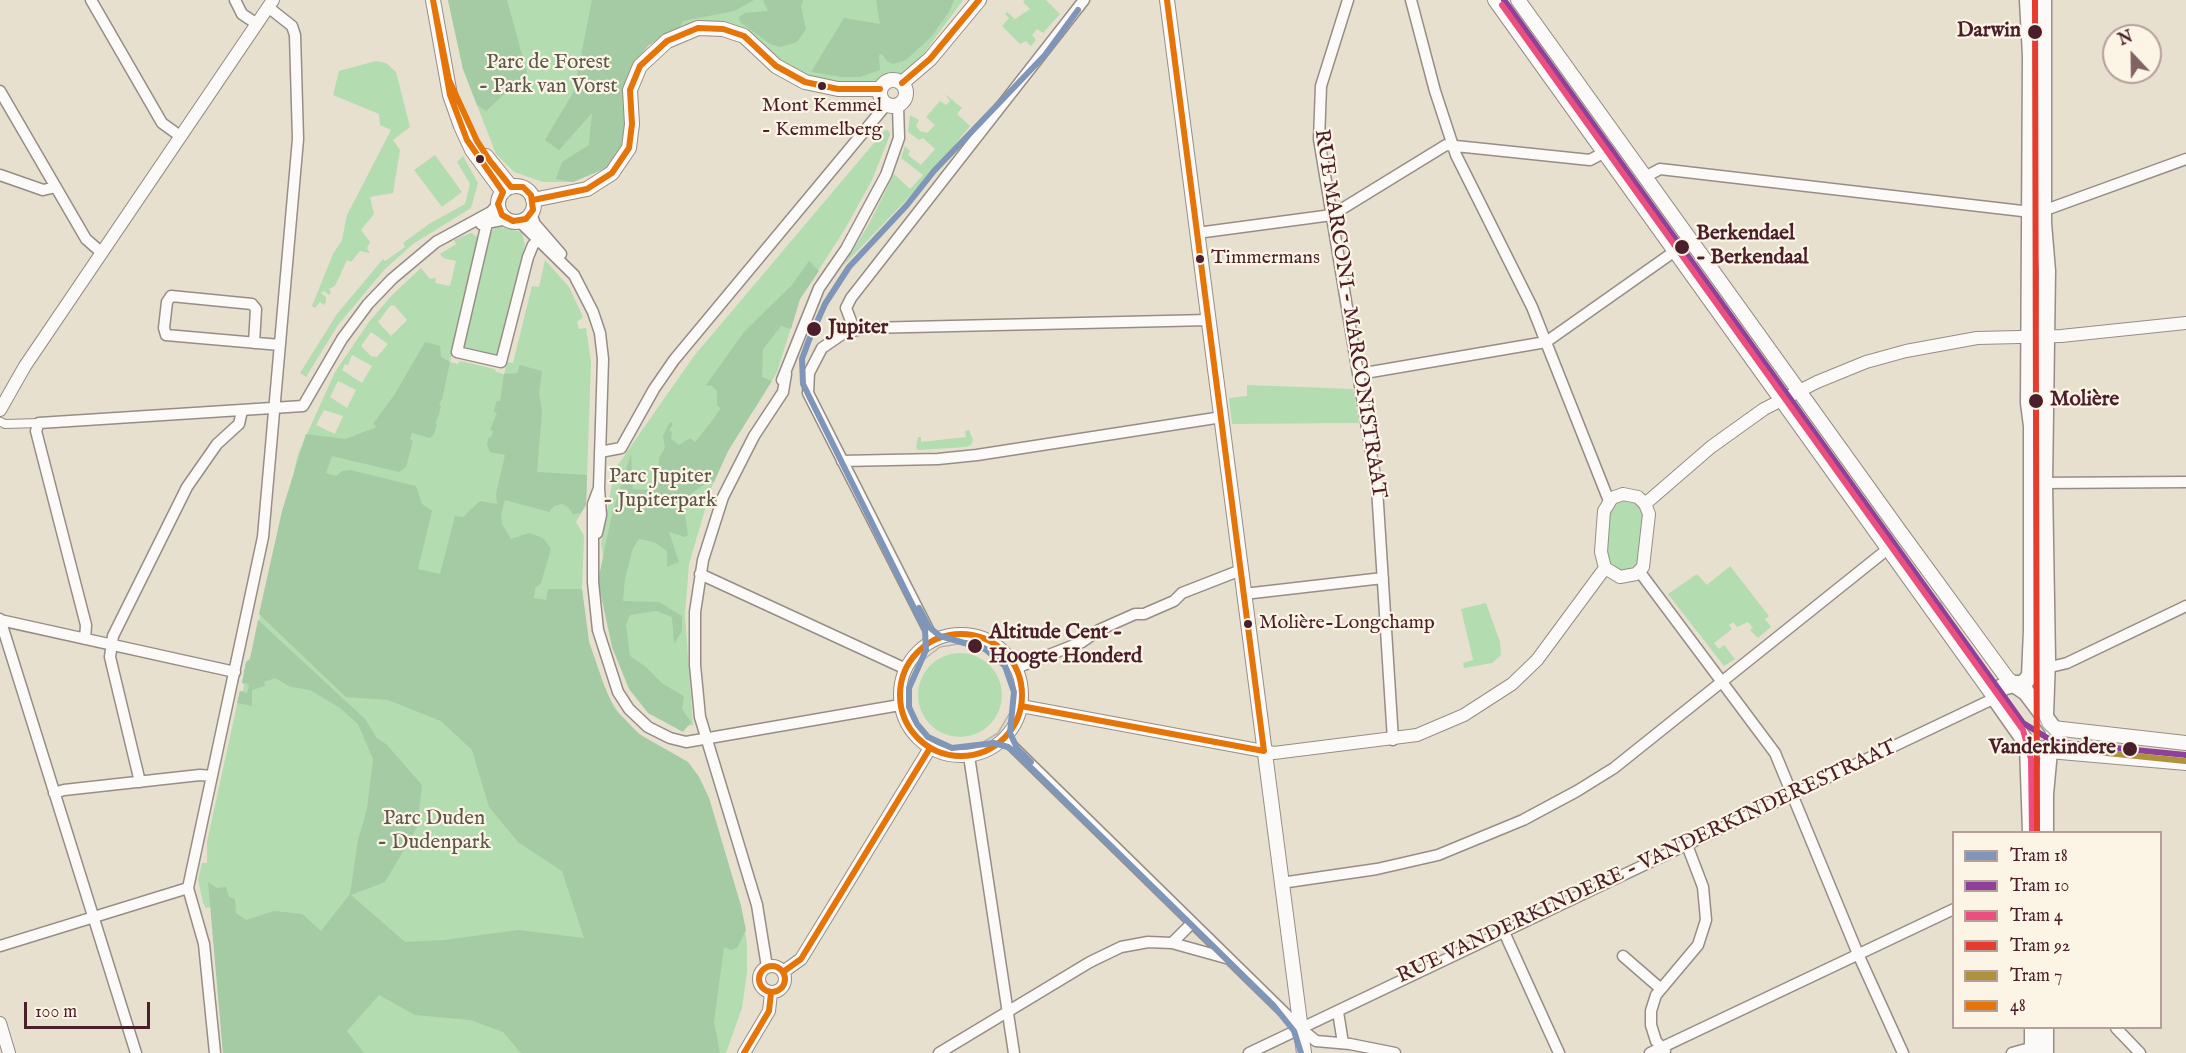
<!DOCTYPE html>
<meta charset="utf-8">
<style>
body{margin:0}
#map{position:relative;width:2186px;height:1053px;overflow:hidden;background:#e7e0cf;font-family:"IM FELL English",serif}
canvas{display:block}
.legend{position:absolute;left:1952px;top:831px;width:210px;height:198px;box-sizing:border-box;background:#fcf5e5;border:2px solid #b59f9b;margin:0;padding:8px 10px;list-style:none;font-size:18px;color:#4a1f2b}
.legend li{display:flex;align-items:center;gap:12px;height:30px}
.legend b{width:30px;border:2px solid #b59f9b}
.north{position:absolute;left:2102px;top:24px;width:60px;height:60px;box-sizing:border-box;background:#fcf5e5;border:2px solid #b59f9b;border-radius:50%;rotate:338deg;font-size:16px;font-weight:700;line-height:24px;text-align:center;color:#4a1f2b}
.north::after{content:'';display:block;margin:auto;width:21px;height:27px;background:#816364;clip-path:polygon(50% 0,100% 100%,50% 72%,0 100%)}
.scale{position:absolute;left:24px;top:1002px;width:126px;height:27px;box-sizing:border-box;border:3px solid #4a1f2b;border-top:0;padding-left:8px;font-size:18px;line-height:21px;white-space:nowrap;color:#4a1f2b;-webkit-text-stroke:4px #fcf5e5;paint-order:stroke}
</style>
<div id="map">
<canvas width="2186" height="1053"></canvas>
<ul class="legend">
<li><b style="height:8px;background:#7f96b8"></b>Tram 18</li>
<li><b style="height:8px;background:#8f4199"></b>Tram 10</li>
<li><b style="height:8px;background:#ea4f80"></b>Tram 4</li>
<li><b style="height:8px;background:#e43c2e"></b>Tram 92</li>
<li><b style="height:8px;background:#ad933c"></b>Tram 7</li>
<li><b style="height:8px;background:#e57409"></b>48</li>
</ul>
<div class="north">N</div>
<div class="scale">100 m</div>
</div>
<script>
const c = document.querySelector('canvas').getContext('2d');
c.lineJoin = 'round';
function fill(path, color) {
  c.fillStyle = color;
  c.fill(path, 'evenodd');
}
function toPath(rows) {
  const path = new Path2D();
  for (const r of rows) {
    if (r.length === 3) {
      path.moveTo(r[0] + r[2], r[1]);
      path.arc(r[0], r[1], r[2], 0, 2 * Math.PI);
      continue;
    }
    path.moveTo(r[0], r[1]);
    for (let i = 2; i < r.length; i += 2) path.lineTo(r[i], r[i + 1]);
  }
  return path;
}
function stroke(path, color, width, dash) {
  c.strokeStyle = color;
  c.lineWidth = width;
  c.lineCap = dash ? 'butt' : 'round';
  c.setLineDash(dash || []);
  c.stroke(path);
}
function write(font, color, halo, rows, align = 'center') {
  c.font = font + ' "IM FELL English",serif';
  c.lineWidth = 4.5;
  c.setLineDash([]);
  c.textBaseline = 'middle';
  c.strokeStyle = halo;
  c.fillStyle = color;
  for (const [text, x, y, turn = 0] of rows) {
    c.save();
    c.translate(x, y);
    c.rotate((+turn || 0) * Math.PI / 180);
    c.textAlign = isNaN(turn) ? turn : align;
    if (halo) c.strokeText(text, 0, 0);
    c.fillText(text, 0, 0);
    c.restore();
  }
}
fill(toPath([
 [448,0,963,0,919,60,903,73,872,83,842,84,804,76,773,55,701,23,680,27,649,45,635,62,625,85,625,120,621,147,606,168,573,182,543,182,514,172,496,154,463,69],
 [1025,0,1046,0,1060,14,1043,33,1037,29,1032,35,1036,40,1031,46,1026,41,1020,44,1002,26,1009,18,1005,14,1007,12,1015,19,1030,9,1023,2],
 [376,61,386,63,396,72,410,127,393,140,400,150,393,193,370,197,374,214,361,230,370,242,367,248,370,253,360,251,351,262,347,260,335,286,329,289,331,292,329,295,324,291,321,293,326,297,326,302,324,305,320,302,315,308,312,306,333,254,342,240,347,215,391,130,380,125,379,114,333,95,339,71],
 [945,94,962,108,957,114,970,126,932,173,843,266,869,224,894,174,910,189,923,175,901,158,905,146,910,151,908,155,921,165,935,149,923,138,919,140,908,132,910,115,919,120,916,126,920,131,927,133,935,125,926,117,940,101,946,105,950,101],
 [885,130,889,131,890,135,872,180,845,229,800,299,777,372,728,451,712,486,689,564,685,615,693,725,686,726,634,686,612,618,601,543,615,469,694,356],
 [435,155,462,192,442,207,414,170],
 [463,156,478,183,471,208,413,244,385,269,338,325,306,377,300,373,337,314,383,259,385,261,405,247,403,243,429,224,465,204,470,184,457,162],
 [497,226,522,232,525,245,498,355,464,347,490,237,492,230],
 [471,233,478,237,479,243,450,362,458,364,460,361,495,369,496,372,504,374,507,362,513,363,532,286,539,287,545,260,569,287,583,317,577,322,579,329,586,328,591,362,586,505,576,522,584,536,582,589,589,642,608,696,624,721,646,739,688,762,699,777,709,798,741,906,747,944,747,972,742,1008,726,1053,223,1053,211,907,206,908,203,903,198,880,202,863,207,863,207,842,240,691,243,691,244,684,242,683,246,662,250,659,298,454,335,372,369,322,392,295,421,268,430,279,436,278,435,283,450,286,456,261,443,258,440,254,456,244,454,240],
 [394,305,407,320,391,336,378,322,390,306],
 [371,332,388,344,377,357,371,356,361,346],
 [352,355,372,366,362,383,342,370,345,364,348,365],
 [338,381,356,390,347,408,330,397],
 [324,410,343,416,335,434,316,425],
 [1247,385,1353,389,1359,423,1232,424,1229,398,1247,396],
 [969,430,973,440,971,445,966,447,919,450,916,448,918,437,921,437,921,442,966,437,965,431],
 [1620,500,1632,500,1639,504,1644,514,1639,563,1625,572,1614,569,1607,559,1609,514],
 [1730,566,1769,616,1765,619,1771,627,1758,638,1750,630,1753,628,1748,622,1737,627,1733,622,1729,625,1732,629,1714,643,1719,649,1724,645,1735,659,1724,666,1668,594,1697,574,1707,585],
 [1486,603,1500,642,1501,655,1492,663,1464,668,1463,663,1473,660,1461,609],
 [960,695,42]
]), '#b3dcb1');
fill(toPath([
 [448,0,507,0,527,73,486,111,477,105,463,69],
 [592,0,754,0,734,11,683,21,680,27,649,45,635,62,625,85,625,120,621,147,606,168,573,182,556,179,562,162,589,145,592,113,559,150,545,140,574,91],
 [763,0,803,0,801,6,806,29,797,42,780,47,770,44,740,22,739,17,745,13,768,11],
 [876,0,954,0,949,12,931,37,906,60,893,64,887,61,882,54,879,55,880,70,860,77,842,77,811,72,844,18,880,24],
 [809,261,819,271,800,299,791,329,781,326,763,349,762,377,772,381,728,451,714,482,705,484,692,493,686,504,685,515,688,535,685,537,669,532,679,562,667,567,667,551,654,542,639,539,633,548,625,578,623,601,659,602,682,616,682,631,674,644,672,617,656,611,630,615,626,625,630,656,646,667,663,684,684,696,682,709,691,722,683,732,648,713,629,689,612,647,598,581,612,514,631,454,633,489,647,490,658,483,659,458,665,448,663,436,670,422,673,424,669,430,672,432,671,439,679,445,690,438,695,442,711,422,721,408,717,405,717,391,712,386,706,385,744,332,792,285],
 [425,342,440,346,441,357,450,362,442,399,439,405,441,406,438,417,435,423,437,424,434,434,430,438,412,433,410,439,413,441,406,467,399,472,332,456,326,473,336,476,342,471,350,470,416,486,422,504,432,511,418,569,440,574,455,516,463,517,480,501,497,504,496,494,505,455,490,452,487,445,489,437,491,438,493,431,490,430,497,413,494,412,495,406,497,401,500,401,504,374,517,373,520,365,542,371,539,393,542,411,537,472,587,475,586,505,581,513,573,514,568,507,562,504,554,506,549,512,505,500,501,515,502,524,511,539,529,533,543,538,551,549,541,583,535,588,534,598,546,600,548,589,582,589,589,642,603,683,614,708,639,734,688,762,699,777,709,798,741,906,746,930,737,948,731,950,724,947,714,1022,720,1053,521,1053,503,1032,470,1020,415,1015,379,995,347,1031,364,1053,223,1053,208,882,217,888,226,887,229,897,235,899,236,913,246,920,274,911,302,914,321,931,350,894,358,840,367,809,373,759,358,724,340,708,310,690,291,687,275,678,264,682,265,686,252,690,252,706,237,703,240,691,247,693,248,690,249,684,242,683,246,662,250,659,258,620,365,719,376,737,387,745,422,785,417,827,385,882,351,895,405,942,444,940,518,930,584,938,562,871,518,842,489,807,472,750,441,721,388,700,346,697,259,614,282,511,306,434,345,439,377,427,373,424,395,394]
]), '#a4cba4');
const pedestrian = toPath([
 [1,422,5,424,39,423]
]);
const minor = toPath([
 [91,0,162,123,180,136],
 [235,0,242,14,257,24],
 [1348,0,1321,86,1319,139,1377,488,1393,740],
 [1411,0,1435,91,1456,155,1532,307,1609,501],
 [0,91,86,239,102,253],
 [0,175,43,190,56,187],
 [1645,177,1660,169,2031,212,2051,208,2186,159],
 [531,214,535,224,561,254],
 [519,221,574,275,593,312,600,333,603,359,599,488,601,515,597,533],
 [487,223,457,352,501,362,528,257,533,245,544,235],
 [481,224,507,219],
 [1197,233,1332,215,1446,145,1590,160,1605,152],
 [854,329,846,308,851,298,1084,0],
 [254,343,256,309,252,304,171,296,167,302,164,328,166,335,280,345],
 [1359,374,1546,342,1675,251],
 [782,380,819,288,846,249,886,175,899,138,898,106],
 [600,452,621,448,654,389,674,360,886,105],
 [842,461,938,459,977,455,1222,417],
 [2039,483,2186,482],
 [599,488,593,504,593,582,598,630,618,692,629,709,648,727,670,738,686,742,900,705],
 [1639,571,1775,753,1858,954,1903,1053],
 [700,574,906,669],
 [1244,594,1383,578],
 [0,619,136,1053],
 [0,620,235,672],
 [85,639,86,625,36,431,39,423,303,406,342,339,368,304,392,279,436,242,491,212,498,204],
 [934,641,808,393,809,373,822,348,844,333,867,328,1209,320],
 [1016,668,1082,642,1099,630,1135,614,1144,614,1174,601,1182,593,1241,570],
 [2042,669,2067,663,2186,606],
 [1005,739,1300,1028,1316,1041,1350,1044,1395,1053],
 [969,756,1014,1053],
 [140,782,110,657,113,636,187,487,217,444,239,424,242,411],
 [54,793,64,790,200,775,212,776],
 [1281,883,1377,869,1438,855,1523,820,1577,791,1614,768,1889,548],
 [1504,932,1559,1053],
 [1172,943,1192,923],
 [0,946,188,888],
 [1623,956,1661,989],
 [767,967,757,905,700,717,695,665,695,612,703,560,723,497,754,436,783,392,786,374],
 [1338,1012,1343,1043],
 [2116,1028,2140,1053],
 [1665,1051,1656,1041,1651,1025,1651,1011,1656,995,1698,945,1706,920,1703,887,1687,845],
 [215,1053,204,944,188,888,263,537,298,139,295,35,292,26,268,7],
 [939,1053,1090,962,1121,947,1148,942,1172,943,1226,958],
 [1249,1053,1995,698],
 [1650,1053,1954,909],
 [2012,1053,2037,1046]
]);
const tertiary = toPath([
 [0,410,25,366,273,0],
 [1623,494,1638,497,1645,504,1649,514,1643,567,1636,574,1620,577,1605,568,1601,552,1604,511,1612,498,1623,494],
 [1645,504,1711,447,1764,409,1817,382,1866,362,1906,351,1977,338,2061,336,2186,323],
 [961,695,61],
 [1021,706,1274,753,1417,735,1464,715,1512,684,1537,660,1605,568],
 [772,979,13],
 [783,972,801,959,930,748],
 [0,1023,9,1053],
 [744,1053,769,1011,771,993]
]);
const secondary = toPath([
 [433,0,450,95,461,126,472,150,503,192],
 [1167,0,1304,1053],
 [1495,0,1995,698],
 [1518,0,1901,533,2007,678,2014,684],
 [893,93,13],
 [902,83,930,59,979,0],
 [486,156,511,187],
 [516,204,18],
 [533,200,587,189,612,173,629,148,632,124,630,90,640,66,667,41,698,28,723,29,744,36,776,66,805,82,838,89,880,89],
 [2053,728,2186,743],
 [2049,751,2186,763]
]);
const primary = toPath([
 [2043,0,2043,223,2047,271,2044,483,2047,659,2045,716],
 [2014,684,2023,684,2030,676,2032,630,2032,426,2029,403,2031,56,2028,0],
 [2014,684,2026,692,2053,728,2055,738,2049,751,2035,749,2028,745,1995,698,2002,687,2014,684],
 [2028,745,2031,832],
 [2045,832,2045,794,2049,751],
 [2045,1028,2045,1053],
 [2033,1053,2033,1028]
]);
stroke(pedestrian, '#978d86', 10);
stroke(minor, '#978d86', 13);
stroke(tertiary, '#978d86', 14);
stroke(secondary, '#978d86', 16);
stroke(primary, '#978d86', 19);
stroke(pedestrian, '#fbfaf8', 8);
stroke(minor, '#fbfaf8', 10);
stroke(tertiary, '#fbfaf8', 12);
stroke(secondary, '#fbfaf8', 14);
stroke(primary, '#fbfaf8', 16);
stroke(toPath([
 [1608,138,1622,164],
 [1938,596,1946,613],
 [918,664,940,647,964,643],
 [2036,692,2038,716,2043,727,2055,739,2073,744],
 [977,746,998,733,1011,711]
]), '#b9b3b2', 1.5);
stroke(toPath([
 [433,0,449,80,477,141,490,161,511,187,523,187,531,195,533,210,526,219,513,221,502,215,498,204,503,192,467,140,450,95,433,0],
 [1167,0,1264,751],
 [902,83,930,59,979,0],
 [533,200,587,189,612,173,629,148,632,124,630,90,640,66,667,41,698,28,723,29,744,36,776,66,805,82,838,89,880,89],
 [961,695,61],
 [1021,706,1264,751],
 [772,979,13],
 [783,972,801,959,930,748],
 [744,1053,769,1011,771,993]
]), '#e57409', 6);
stroke(toPath([
 [1078,10,1045,55,934,171,907,205,849,267,825,304,809,340,802,359,803,384,925,630,926,650,909,688,909,707,917,724,928,737,952,748,994,743,1008,747,1016,753,1274,1006,1294,1031,1301,1053],
 [919,608,929,627,940,636,985,649,1005,666,1014,692,1010,733,1017,748,1031,762]
]), '#7f96b8', 6);
stroke(toPath([
 [1504,0,2023,723,2054,742,2186,755]
]), '#8f4199', 6);
stroke(toPath([
 [1502,5,2023,730,2031,759,2032,832]
]), '#ea4f80', 6);
stroke(toPath([
 [2035,0,2037,832]
]), '#e43c2e', 6);
stroke(toPath([
 [2068,749,2185,761]
]), '#ad933c', 6);
for (const [x, y, r, color] of [
 [2035,32,8,"#4a1f2b"],
 [822,86,5,"#4a1f2b"],
 [480,159,5,"#4a1f2b"],
 [1682,247,8,"#4a1f2b"],
 [1200,259,5,"#4a1f2b"],
 [814,329,8,"#4a1f2b"],
 [2036,401,8,"#4a1f2b"],
 [1248,624,5,"#4a1f2b"],
 [975,646,8,"#4a1f2b"],
 [2130,749,8,"#4a1f2b"]
]) {
  const dot = new Path2D();
  dot.arc(x, y, r, 0, 2 * Math.PI);
  c.fillStyle = color;
  c.fill(dot);
  stroke(dot, '#fcf5e5', 2);
}
write('20px', '#4a1f2b', '#fcf5e5', [
 ["Mont Kemmel",822,107,"center"],
 ["- Kemmelberg",822,131,"center"],
 ["Timmermans",1211,259],
 ["Molière-Longchamp",1259,624]
], 'left');
write('bold 21px', '#4a1f2b', '#fcf5e5', [
 ["Darwin",2021,32,"right"],
 ["Berkendael",1696,235],
 ["- Berkendaal",1696,259],
 ["Jupiter",828,329],
 ["Molière",2050,401],
 ["Altitude Cent -",989,634],
 ["Hoogte Honderd",989,658],
 ["Vanderkindere",2116,749,"right"]
], 'left');
write('21px', '#5d574c', '#fcf5e5', [
 ["Parc de Forest",548,64],
 ["- Park van Vorst",548,88],
 ["Parc Jupiter",660,478],
 ["- Jupiterpark",660,502],
 ["Parc Duden",434,820],
 ["- Dudenpark",434,844]
]);
write('21px', '#4a1f2b', '#fcf5e5', [
 ["RUE MARCONI - MARCONISTRAAT",1349,314,81],
 ["RUE VANDERKINDERE - VANDERKINDERESTRAAT",1647,863,-25]
]);
</script>
